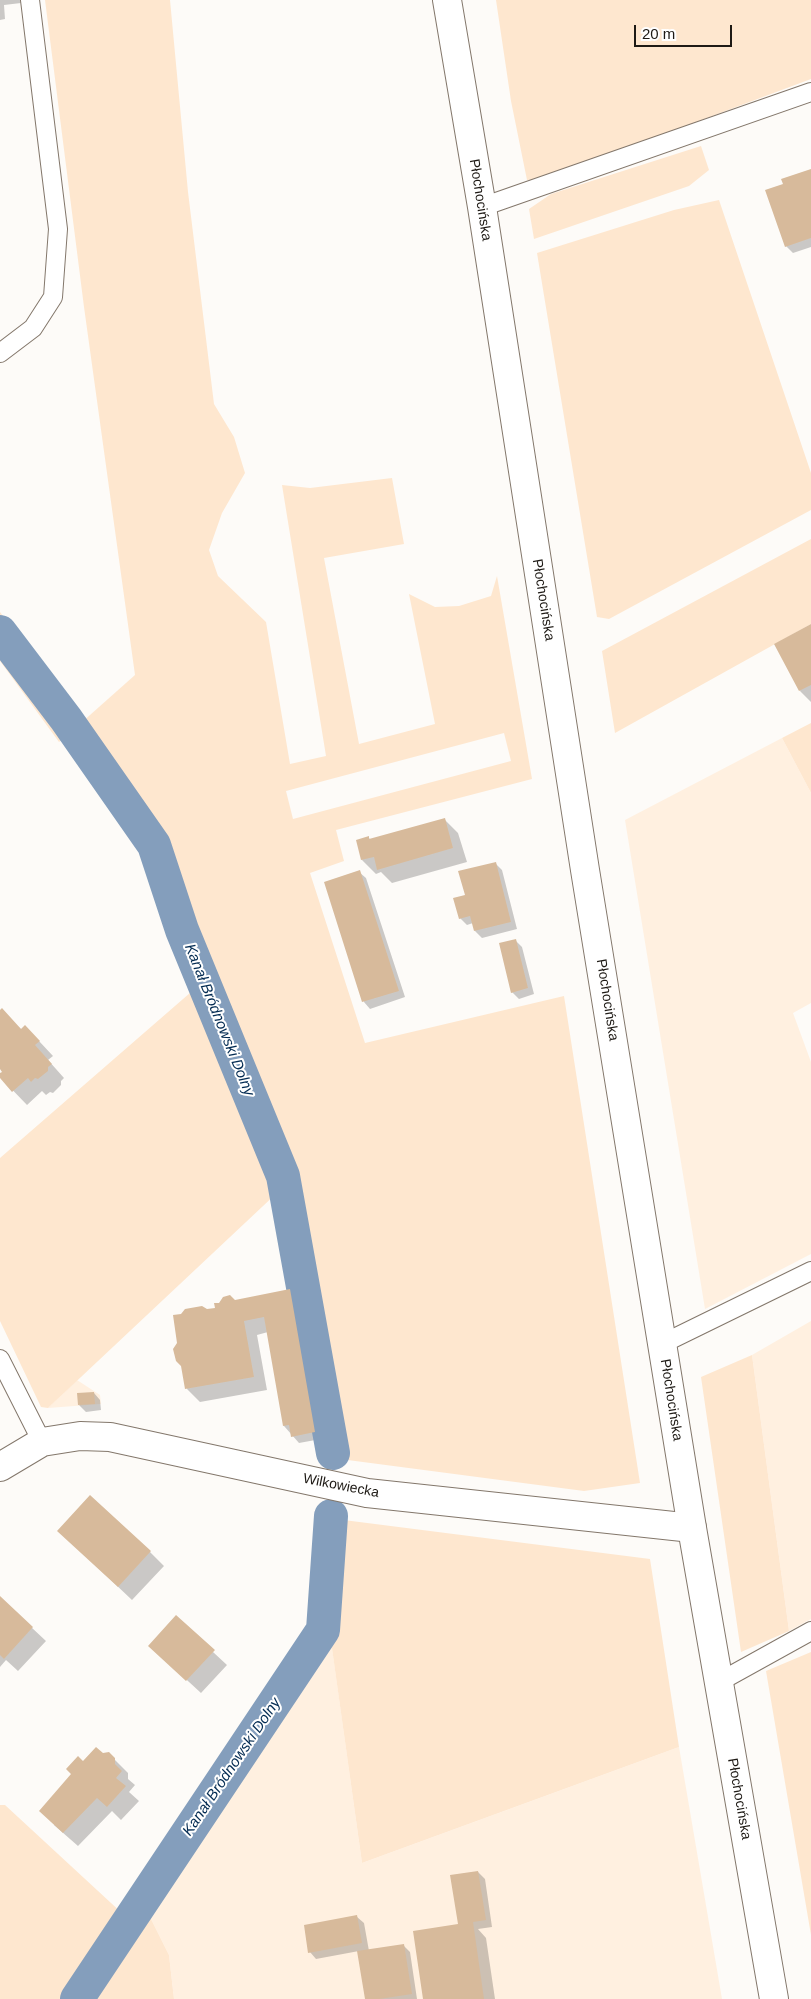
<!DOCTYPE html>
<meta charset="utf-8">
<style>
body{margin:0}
#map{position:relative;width:811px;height:1999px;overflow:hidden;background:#fdfbf8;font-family:Arial,sans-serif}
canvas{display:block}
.scale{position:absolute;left:634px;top:25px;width:98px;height:22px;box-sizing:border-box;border:2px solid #1e1a15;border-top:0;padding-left:6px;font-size:15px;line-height:18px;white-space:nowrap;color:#1e1a15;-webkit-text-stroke:4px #fff;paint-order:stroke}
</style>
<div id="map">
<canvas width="811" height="1999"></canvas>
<div class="scale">20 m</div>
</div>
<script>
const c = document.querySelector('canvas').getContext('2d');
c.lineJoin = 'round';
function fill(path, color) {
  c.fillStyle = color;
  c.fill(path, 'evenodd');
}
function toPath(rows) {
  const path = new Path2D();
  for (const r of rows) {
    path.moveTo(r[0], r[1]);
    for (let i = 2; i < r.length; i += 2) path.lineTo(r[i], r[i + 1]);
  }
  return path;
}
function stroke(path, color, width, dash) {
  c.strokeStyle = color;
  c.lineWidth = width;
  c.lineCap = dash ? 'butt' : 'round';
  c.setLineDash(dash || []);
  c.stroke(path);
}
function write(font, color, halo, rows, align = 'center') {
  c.font = font + ' Arial,sans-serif';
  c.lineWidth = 4;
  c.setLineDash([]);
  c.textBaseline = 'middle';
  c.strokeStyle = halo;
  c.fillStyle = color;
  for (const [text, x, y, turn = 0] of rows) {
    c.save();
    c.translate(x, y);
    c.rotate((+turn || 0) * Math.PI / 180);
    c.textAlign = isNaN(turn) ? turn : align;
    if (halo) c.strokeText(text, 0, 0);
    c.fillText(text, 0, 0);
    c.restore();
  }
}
fill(toPath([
 [782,738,811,793,811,1003,793,1013,811,1062,811,1254,705,1309,625,820],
 [811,1321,811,1619,789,1631,752,1355],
 [77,1380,100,1395,101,1404,48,1408],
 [329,1626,362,1863,679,1747,722,1999,174,1999,169,1955,149,1915,265,1741,318,1651]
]), '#fff0e0');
fill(toPath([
 [45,0,170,0,188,192,214,404,234,437,245,473,222,513,209,550,218,576,266,622,290,764,326,756,282,485,310,488,392,478,404,544,324,558,359,744,435,724,409,594,435,607,459,606,491,596,497,576,532,779,336,830,344,861,310,873,365,1043,564,996,640,1483,584,1491,340,1459,321,1451,318,1419,279,1191,48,1408,41,1407,0,1321,0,1158,198,986,148,860,126,817,66,736,59,742,0,661,0,612,81,723,135,675,84,307],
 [504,733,511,761,293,819,286,791],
 [496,0,811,0,811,79,544,179,527,180,511,101],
 [701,146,709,170,689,186,534,239,529,209,551,194],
 [719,200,811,473,811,510,609,619,597,617,537,253,674,210],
 [811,539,811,624,615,733,602,651],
 [811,723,811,793,782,738],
 [752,1355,789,1631,741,1652,701,1377],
 [320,1517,650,1559,679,1747,362,1863,329,1627,318,1651,265,1741,149,1915,169,1955,174,1999,0,1999,0,1805,5,1805,124,1915,316,1624],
 [811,1652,811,1935,766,1671]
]), '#fee7cf');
fill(toPath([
 [0,0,20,0,21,3,4,5,5,19,0,20],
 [811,171,811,247,793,253,786,246,784,185],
 [811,626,811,702,800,691],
 [444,819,458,833,467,862,392,883,381,872,376,874,362,860,368,837,371,840],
 [495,863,502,870,517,929,482,938,475,931,473,923,467,925,460,918,466,896],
 [359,872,366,878,405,997,370,1009,364,1002,325,883],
 [515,940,522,947,534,994,519,999,512,992],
 [0,1011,22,1030,39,1041,53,1056,48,1060,64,1078,61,1081,61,1085,53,1093,50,1092,46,1095,42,1091,27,1105,0,1077,4,1072,0,1067],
 [290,1291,297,1297,321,1439,299,1443,284,1426,268,1332,257,1335,267,1390,200,1402,187,1389,207,1311,216,1309,235,1301],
 [94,1393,100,1400,101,1410,86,1412,79,1405],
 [59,1531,150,1552,164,1566,132,1600],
 [0,1598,46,1641,18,1671,6,1660,0,1667],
 [213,1652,227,1665,201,1693,164,1659],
 [109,1754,128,1773,128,1779,135,1785,129,1792,139,1801,121,1820,112,1811,78,1846,54,1825,83,1762],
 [478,1872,485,1879,492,1927,478,1929,486,1938,495,1999,424,1999,461,1925],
 [357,1917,364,1923,369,1951,403,1945,410,1952,417,1999,366,1999,359,1951,316,1959,310,1952]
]), '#0003');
stroke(toPath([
 [0,632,66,719,154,845,182,930,283,1176,333,1453],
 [77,1999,323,1630,331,1516]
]), '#849ebc', 34);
fill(toPath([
 [811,169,811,238,785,247,765,190,783,184,781,179],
 [811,624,811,685,799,691,774,644],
 [445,818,453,848,377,870,374,857,361,860,356,840,369,836,369,839],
 [496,862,511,922,474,931,470,916,459,919,453,898,465,895,458,871],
 [360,870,399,991,362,1002,324,882],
 [516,939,528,988,511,993,499,943],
 [2,1008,21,1029,25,1025,40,1041,35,1045,52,1064,48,1067,48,1071,38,1079,35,1078,31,1082,28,1078,12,1092,0,1078,0,1073,2,1072,0,1069,0,1010],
 [290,1289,315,1432,291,1437,289,1425,283,1426,264,1317,244,1321,254,1377,185,1389,181,1366,176,1361,173,1349,177,1343,173,1315,181,1314,185,1309,202,1306,207,1309,215,1308,214,1303,219,1303,223,1297,230,1295,235,1300],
 [94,1392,95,1404,78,1405,77,1393],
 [90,1495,151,1551,118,1587,57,1531],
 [0,1596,33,1627,4,1659,0,1655],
 [176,1615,215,1650,186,1681,148,1646],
 [96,1747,103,1753,109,1752,115,1758,115,1764,122,1771,116,1778,126,1786,107,1807,97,1798,63,1833,39,1811,71,1774,66,1769,78,1756,83,1761],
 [478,1871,486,1920,473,1922,484,1999,423,1999,413,1931,458,1924,450,1875],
 [357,1915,362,1943,308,1953,304,1925],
 [404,1944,412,1994,379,1999,365,1999,357,1951]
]), '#d7ba9b');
const service = toPath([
 [482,207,811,92],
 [0,353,33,328,53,297,58,229,30,0],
 [662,1344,811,1271],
 [0,1359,42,1442],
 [719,1682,811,1631]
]);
const minor = toPath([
 [0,1467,42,1442,80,1436,110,1437,367,1493,692,1528]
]);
const secondary = toPath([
 [447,0,482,207,585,870,692,1528,774,1999]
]);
stroke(service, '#83776b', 20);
stroke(minor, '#83776b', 30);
stroke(secondary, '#83776b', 30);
stroke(service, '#fff', 18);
stroke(minor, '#fff', 28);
stroke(secondary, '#fff', 28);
write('14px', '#1e1a15', '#fff', [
 ["Płochocińska",480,200,81],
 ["Płochocińska",543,600,81],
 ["Płochocińska",607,1000,81],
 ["Płochocińska",671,1400,81],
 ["Wilkowiecka",341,1486,11],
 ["Płochocińska",739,1799,80]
]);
write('italic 15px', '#032b52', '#fff', [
 ["Kanał Bródnowski Dolny",219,1020,68],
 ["Kanał Bródnowski Dolny",232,1767,-56]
]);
</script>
